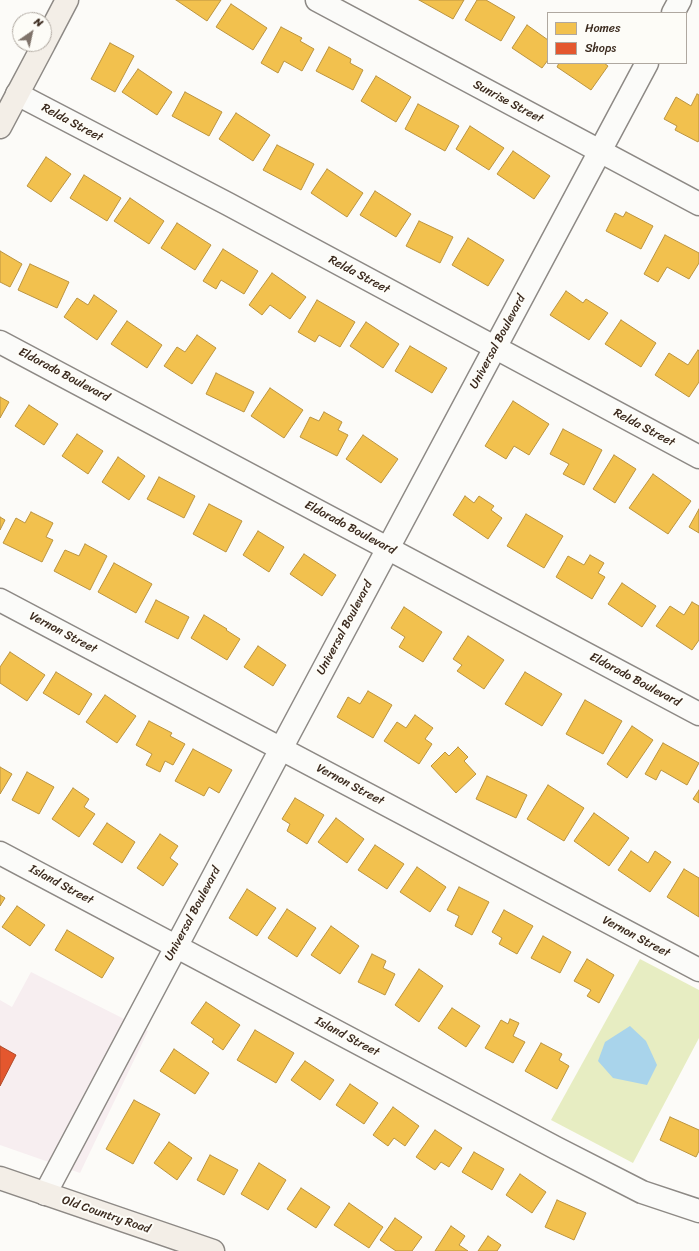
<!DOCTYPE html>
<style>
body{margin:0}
#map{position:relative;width:699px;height:1251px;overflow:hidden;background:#fcfbf8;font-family:Sriracha,sans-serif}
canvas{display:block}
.legend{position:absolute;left:547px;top:12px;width:140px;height:52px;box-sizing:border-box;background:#fdfcf7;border:1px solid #afa8a0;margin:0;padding:5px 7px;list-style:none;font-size:12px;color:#3b2a1e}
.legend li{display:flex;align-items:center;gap:8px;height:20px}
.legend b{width:20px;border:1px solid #afa8a0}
.north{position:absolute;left:12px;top:12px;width:40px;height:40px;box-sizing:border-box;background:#fdfcf7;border:1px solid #afa8a0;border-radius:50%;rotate:34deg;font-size:11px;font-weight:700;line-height:16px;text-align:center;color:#3b2a1e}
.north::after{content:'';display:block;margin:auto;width:14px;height:18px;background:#7f736a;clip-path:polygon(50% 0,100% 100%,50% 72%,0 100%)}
</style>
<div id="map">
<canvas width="699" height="1251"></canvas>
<ul class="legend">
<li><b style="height:11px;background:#f2c14e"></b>Homes</li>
<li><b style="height:11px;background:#e4572e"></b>Shops</li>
</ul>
<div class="north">N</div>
</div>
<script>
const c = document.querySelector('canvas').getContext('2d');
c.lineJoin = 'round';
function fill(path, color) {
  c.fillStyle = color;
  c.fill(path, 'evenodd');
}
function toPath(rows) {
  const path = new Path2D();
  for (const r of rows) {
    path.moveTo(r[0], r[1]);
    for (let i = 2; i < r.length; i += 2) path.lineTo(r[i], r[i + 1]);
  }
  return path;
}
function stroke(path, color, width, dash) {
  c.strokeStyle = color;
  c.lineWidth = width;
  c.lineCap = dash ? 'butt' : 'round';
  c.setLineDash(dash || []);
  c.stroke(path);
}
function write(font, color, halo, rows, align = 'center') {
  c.font = font + ' Sriracha,sans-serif';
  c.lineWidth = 4;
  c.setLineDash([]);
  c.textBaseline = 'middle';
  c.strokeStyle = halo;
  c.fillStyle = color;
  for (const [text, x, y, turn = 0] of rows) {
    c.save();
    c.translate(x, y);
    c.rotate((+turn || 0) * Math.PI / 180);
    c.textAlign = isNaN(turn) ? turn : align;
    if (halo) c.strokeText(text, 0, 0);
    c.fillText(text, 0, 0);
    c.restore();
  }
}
fill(toPath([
 [31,972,148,1031,80,1173,0,1145,0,1000,12,1007]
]), '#f7eef0');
fill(toPath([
 [640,959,699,990,699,1038,633,1163,551,1120]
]), '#e7edc2');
fill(toPath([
 [630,1026,646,1041,657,1065,647,1085,613,1078,598,1061,605,1042]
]), '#a9d4eb');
const homes = toPath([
 [176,0,221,0,207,21,176,0],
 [419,0,464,0,453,19,419,0],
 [477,0,486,0,515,17,501,41,465,20,477,0],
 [231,4,267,28,253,50,216,27,231,4],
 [527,25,548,40,548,60,542,68,512,48,527,25],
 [281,27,302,38,300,41,314,49,302,71,284,61,278,73,261,63,281,27],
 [110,43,134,56,115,92,91,79,110,43],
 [329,47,351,59,350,63,363,70,353,90,316,71,329,47],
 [559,63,604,63,608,66,591,90,557,67,559,63],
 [138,69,172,92,157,115,122,92,138,69],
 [376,76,411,97,396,122,361,101,376,76],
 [185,92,222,112,209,136,172,116,185,92],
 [697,94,699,95,699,140,698,142,675,130,677,126,664,119,676,97,691,106,697,94],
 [418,104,459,126,445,151,405,129,418,104],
 [236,113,270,135,253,161,219,139,236,113],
 [470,126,504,148,489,170,456,149,470,126],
 [277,145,314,164,301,190,263,170,277,145],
 [513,151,550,176,534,199,497,174,513,151],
 [46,157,71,174,51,202,27,186,46,157],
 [327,169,363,193,347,217,311,193,327,169],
 [84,175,121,198,107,221,70,198,84,175],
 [375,191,411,214,396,237,360,215,375,191],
 [130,198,164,221,149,244,114,221,130,198],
 [626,212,653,226,641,249,606,231,615,213,623,217,626,212],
 [419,221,453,237,440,263,406,246,419,221],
 [177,223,211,245,195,270,161,248,177,223],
 [665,235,699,253,699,263,689,279,667,267,658,282,644,274,665,235],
 [468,238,504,260,488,286,452,265,468,238],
 [223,249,258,271,244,294,221,280,216,289,203,281,223,249],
 [0,251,22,264,10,287,0,282,0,251],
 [30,264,69,282,57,308,18,290,30,264],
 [272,273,306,297,290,319,270,305,262,315,249,305,272,273],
 [566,291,583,303,586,299,608,313,589,340,550,315,566,291],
 [94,295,117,311,97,340,64,317,77,298,88,305,94,295],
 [317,300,355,322,340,347,319,335,315,342,298,332,317,300],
 [621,320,656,343,641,367,605,344,621,320],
 [127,321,162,345,147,368,111,344,127,321],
 [366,322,399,344,383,368,350,346,366,322],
 [197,335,216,348,192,384,164,366,177,347,185,352,197,335],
 [410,346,447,368,432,393,395,371,410,346],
 [698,350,699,351,699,382,689,397,655,375,669,353,688,365,698,350],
 [216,373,254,392,244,412,206,394,216,373],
 [270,388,303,410,284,438,251,416,270,388],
 [0,397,9,402,0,418,0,397],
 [513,401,549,424,529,455,514,446,506,459,485,446,513,401],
 [29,405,58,424,44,445,15,426,29,405],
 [324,412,342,422,338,430,348,435,337,456,300,437,310,417,319,421,324,412],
 [563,429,602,450,584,485,563,474,569,464,550,454,563,429],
 [77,434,103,451,88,474,62,456,77,434],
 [363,435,398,459,381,483,346,459,363,435],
 [614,455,636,469,615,503,593,489,614,455],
 [118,457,145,476,129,500,102,482,118,457],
 [653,474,691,501,668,534,629,508,653,474],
 [159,477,195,496,184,518,147,499,159,477],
 [465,496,474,503,479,496,494,506,491,510,502,518,488,539,453,515,465,496],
 [209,504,242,521,226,552,193,534,209,504],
 [699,509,699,533,689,527,699,509],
 [31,512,53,523,46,537,53,540,42,562,3,543,16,518,25,523,31,512],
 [526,514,563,536,544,568,507,546,526,514],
 [0,517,5,520,0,530,0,517],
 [258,531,284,547,269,572,243,555,258,531],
 [85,544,107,556,90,590,54,571,65,550,79,556,85,544],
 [304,554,336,575,322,596,290,574,304,554],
 [590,555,604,563,598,573,605,577,592,599,556,577,568,556,584,565,590,555],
 [114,563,152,584,136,613,98,592,114,563],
 [622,583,656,606,642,627,608,604,622,583],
 [156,600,189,617,178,639,145,622,156,600],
 [692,602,699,606,699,640,692,650,656,626,670,606,684,615,692,602],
 [404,607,442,632,423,662,399,647,405,637,391,628,404,607],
 [204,615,227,629,226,630,240,639,227,660,191,638,204,615],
 [468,636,504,660,484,689,457,671,462,665,453,659,468,636],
 [258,646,286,665,273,686,244,667,258,646],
 [10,652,45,675,27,701,0,683,0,667,10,652],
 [56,672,92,694,79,715,43,693,56,672],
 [525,672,562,694,542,726,505,704,525,672],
 [368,691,392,705,373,738,337,717,348,697,360,704,368,691],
 [105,695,136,716,117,743,86,722,105,695],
 [585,700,622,721,603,754,566,734,585,700],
 [415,715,433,728,425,739,432,744,419,764,384,741,397,722,406,728,415,715],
 [149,721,172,733,170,736,185,744,173,765,165,761,160,772,146,765,152,754,136,745,149,721],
 [632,726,653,740,627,778,607,764,632,726],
 [663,743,699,763,687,785,661,770,656,780,645,774,663,743],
 [458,747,468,757,464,761,476,774,456,793,431,766,445,752,449,756,458,747],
 [193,749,232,770,219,793,209,787,204,796,175,781,193,749],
 [0,767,12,774,0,794,0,767],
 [27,772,54,787,39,814,12,800,27,772],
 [487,776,527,795,516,818,476,799,487,776],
 [548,785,584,808,564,841,527,819,548,785],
 [73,788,89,799,84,807,95,814,79,837,52,819,73,788],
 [699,790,699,803,693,799,699,790],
 [295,798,324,815,307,844,287,831,290,824,282,819,295,798],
 [594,813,629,838,609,866,574,841,594,813],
 [336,818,364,839,347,863,318,842,336,818],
 [107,823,135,842,122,863,93,844,107,823],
 [160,834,178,846,170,858,178,864,163,886,137,868,160,834],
 [375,845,404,864,387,889,358,870,375,845],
 [631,851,648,863,655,851,671,862,650,892,618,870,631,851],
 [417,867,446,887,430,912,400,892,417,867],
 [684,869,699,878,699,917,667,897,684,869],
 [459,887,489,902,472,935,455,926,459,916,447,910,459,887],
 [247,889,276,908,257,936,229,918,247,889],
 [0,895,5,898,0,906,0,895],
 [17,906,45,925,30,946,2,927,17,906],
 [287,909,316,928,297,957,268,938,287,909],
 [504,910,533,926,517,954,499,944,502,938,492,932,504,910],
 [331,926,359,946,340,974,311,955,331,926],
 [67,930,114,958,102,978,55,950,67,930],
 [543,936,571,952,560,973,531,958,543,936],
 [372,954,386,961,383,968,395,974,385,995,358,982,372,954],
 [587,959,614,975,599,1003,587,996,591,990,574,981,587,959],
 [419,969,443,986,419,1022,395,1005,419,969],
 [206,1002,240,1025,223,1050,212,1042,214,1039,191,1023,206,1002],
 [452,1008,480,1026,466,1047,438,1028,452,1008],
 [510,1019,519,1023,513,1036,525,1042,513,1063,485,1048,501,1020,508,1024,510,1019],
 [255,1030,294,1053,276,1083,237,1060,255,1030],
 [541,1043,562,1054,559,1060,569,1066,557,1089,525,1071,541,1043],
 [174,1049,209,1073,195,1094,160,1071,174,1049],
 [305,1061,334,1080,320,1100,291,1080,305,1061],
 [350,1084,378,1103,364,1124,336,1105,350,1084],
 [134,1100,160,1114,133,1164,106,1149,134,1100],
 [393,1107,419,1126,405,1146,394,1138,388,1146,373,1135,393,1107],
 [670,1117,699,1130,699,1151,696,1157,660,1140,670,1117],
 [435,1130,462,1148,449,1167,441,1162,435,1170,416,1157,435,1130],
 [169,1142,192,1158,177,1180,154,1163,169,1142],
 [474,1152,504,1169,492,1190,462,1172,474,1152],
 [210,1155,238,1170,224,1195,197,1180,210,1155],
 [259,1163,286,1180,268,1210,241,1194,259,1163],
 [520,1174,546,1192,532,1213,506,1195,520,1174],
 [301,1188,330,1207,316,1228,287,1209,301,1188],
 [557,1200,586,1213,574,1240,545,1227,557,1200],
 [349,1203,383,1227,369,1248,334,1225,349,1203],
 [395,1218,422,1237,412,1251,396,1251,380,1240,395,1218],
 [451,1226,465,1236,459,1245,468,1251,435,1251,451,1226],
 [488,1236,501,1245,497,1251,478,1251,488,1236]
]);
fill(homes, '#f2c14e');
stroke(homes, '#bb9440', 1);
const shops = toPath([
 [0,1046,16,1055,0,1086,0,1046]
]);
fill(shops, '#e4572e');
stroke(shops, '#b14a29', 1);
const minor = toPath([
 [317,0,699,204],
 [673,13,680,0],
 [17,94,228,204,699,457],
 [0,342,699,714],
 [0,600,699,970],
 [0,853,556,1148,642,1192,699,1211],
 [45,1194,291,730,647,63]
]);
const major = toPath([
 [44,44,67,0],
 [0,127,44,44],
 [0,1178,213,1251]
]);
stroke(minor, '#8d8985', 25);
stroke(major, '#8d8985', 25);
stroke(minor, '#fbfbf9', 22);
stroke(major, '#f3eee7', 22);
write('12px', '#3b2a1e', '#fdfcf7', [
 ["Sunrise Street",508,102,28],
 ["Relda Street",72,123,28],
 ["Relda Street",359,275,28],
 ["Universal Boulevard",498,342,-62],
 ["Eldorado Boulevard",64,375,28],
 ["Relda Street",644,428,28],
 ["Eldorado Boulevard",350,528,28],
 ["Universal Boulevard",345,628,-62],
 ["Vernon Street",63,633,28],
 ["Eldorado Boulevard",635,680,28],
 ["Vernon Street",350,785,28],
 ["Island Street",61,885,28],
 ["Universal Boulevard",193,914,-62],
 ["Vernon Street",636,937,28],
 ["Island Street",347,1037,28],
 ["Old Country Road",106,1215,19]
]);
</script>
